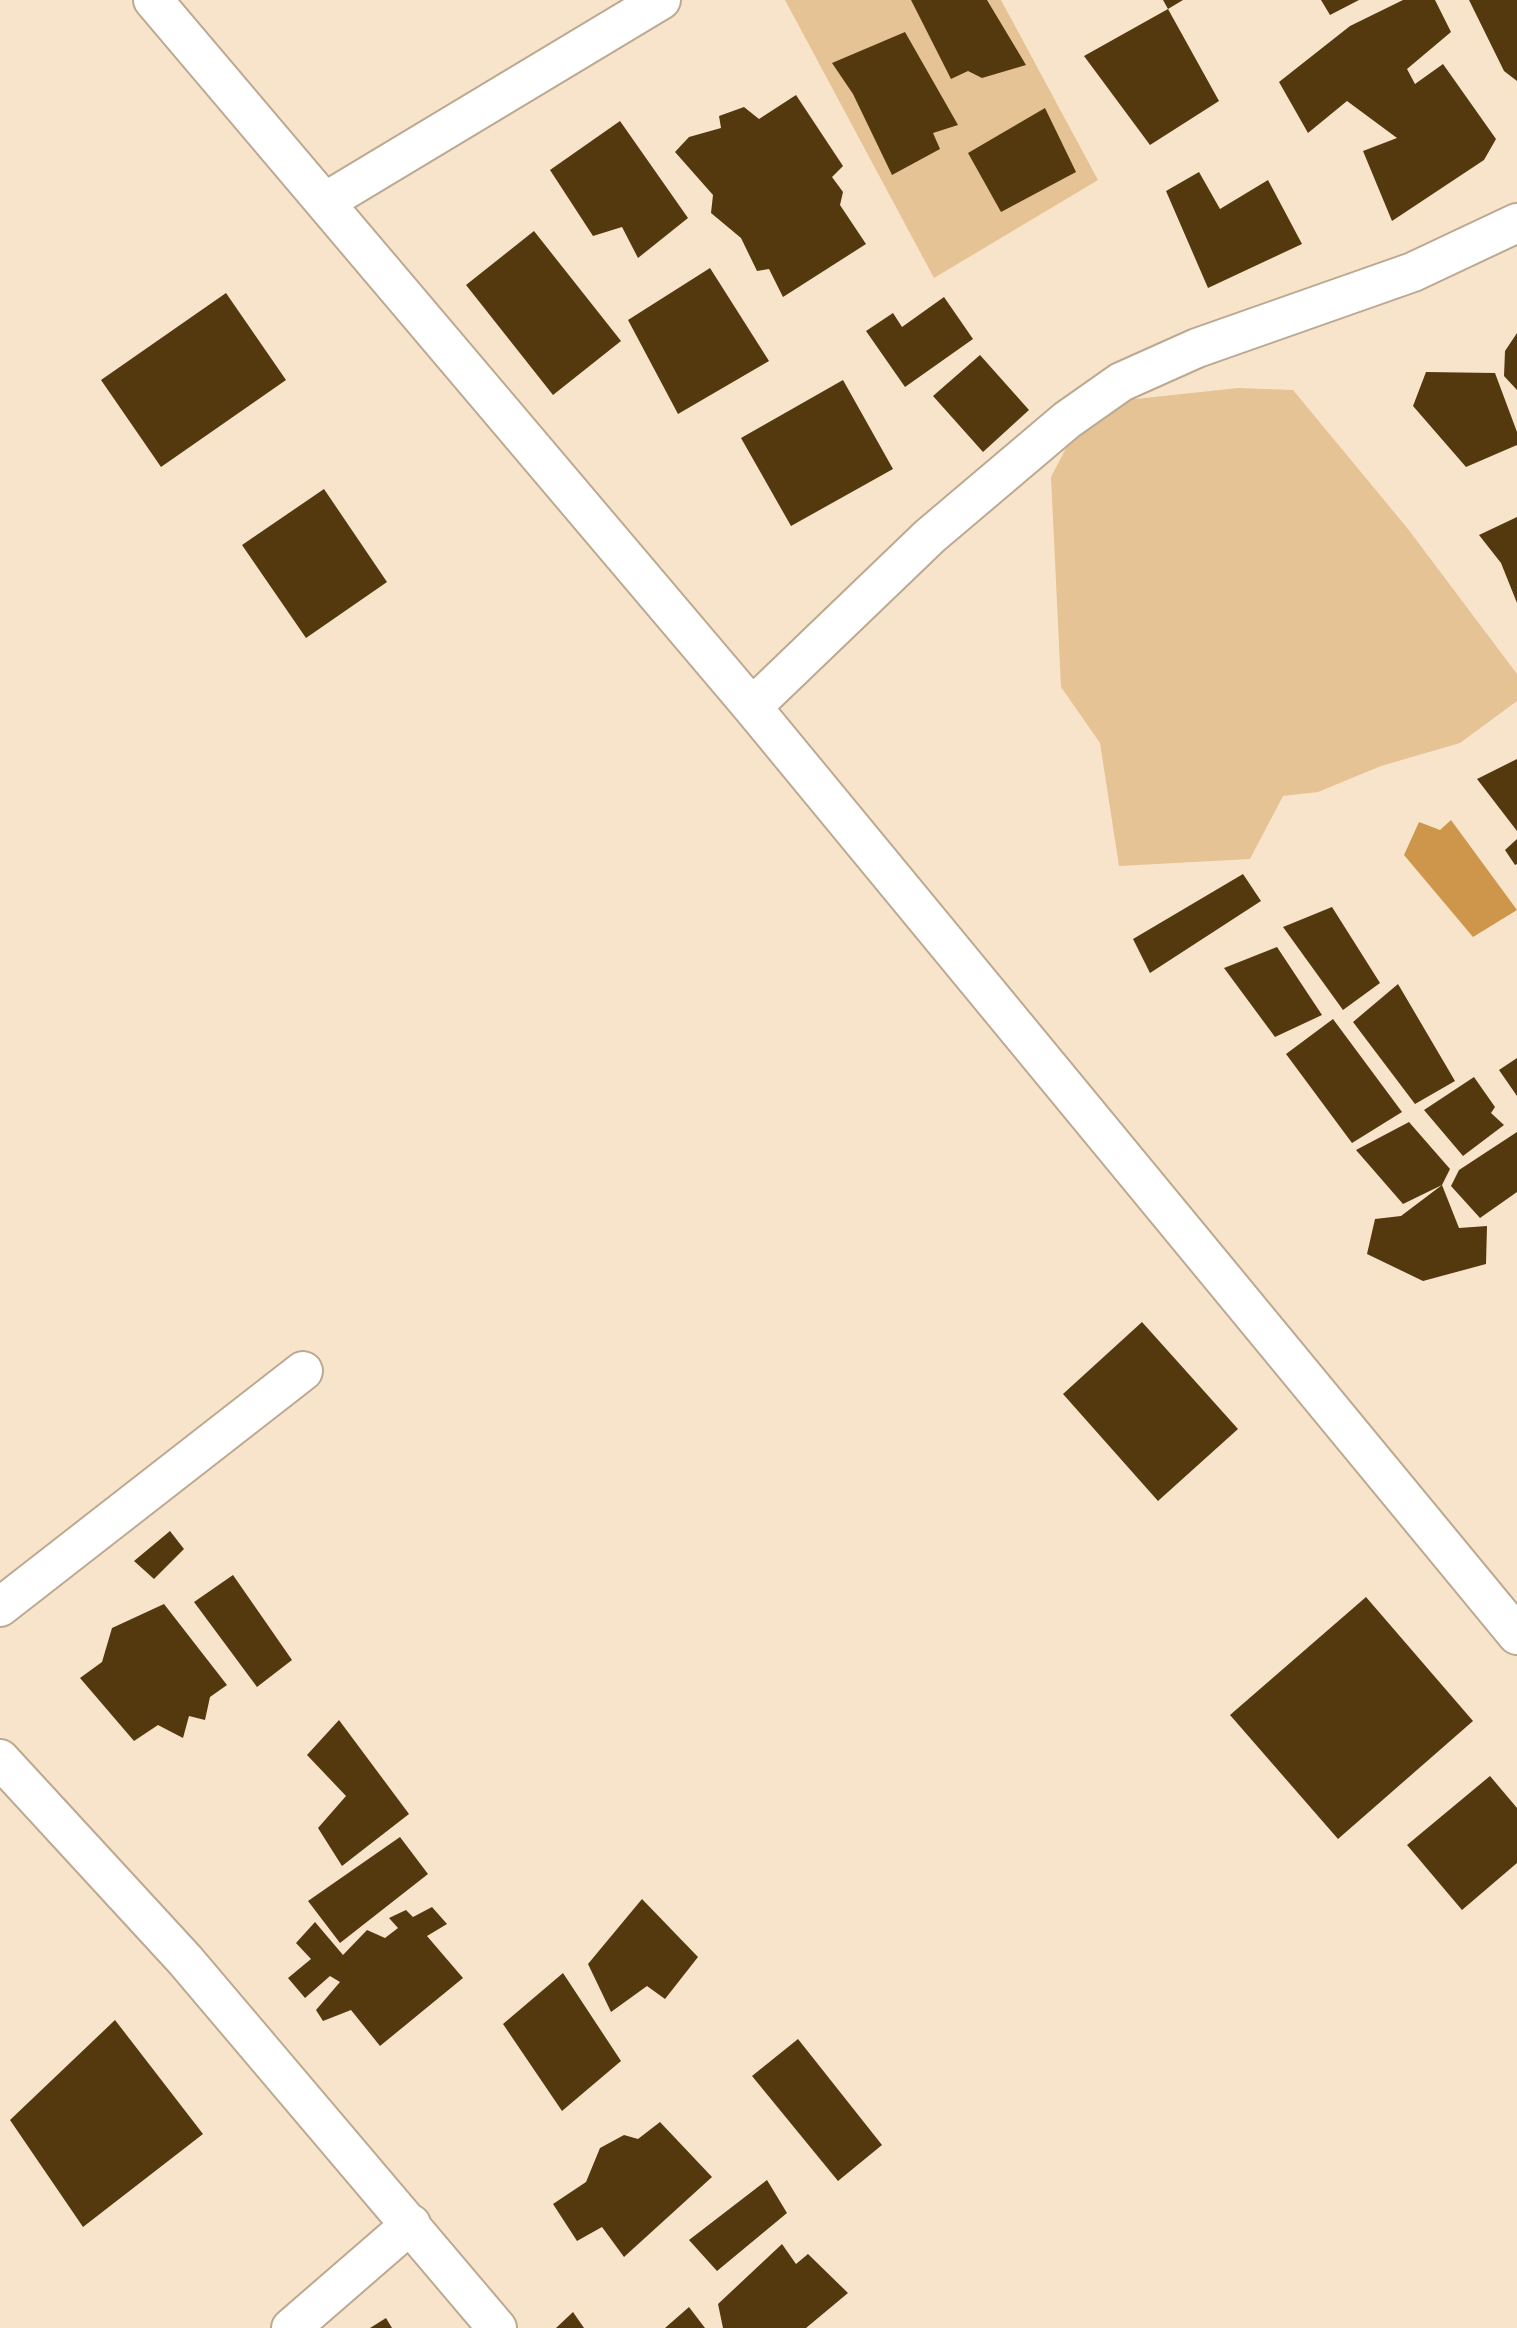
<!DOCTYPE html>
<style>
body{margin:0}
canvas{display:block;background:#f8e4cb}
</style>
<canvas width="1517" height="2328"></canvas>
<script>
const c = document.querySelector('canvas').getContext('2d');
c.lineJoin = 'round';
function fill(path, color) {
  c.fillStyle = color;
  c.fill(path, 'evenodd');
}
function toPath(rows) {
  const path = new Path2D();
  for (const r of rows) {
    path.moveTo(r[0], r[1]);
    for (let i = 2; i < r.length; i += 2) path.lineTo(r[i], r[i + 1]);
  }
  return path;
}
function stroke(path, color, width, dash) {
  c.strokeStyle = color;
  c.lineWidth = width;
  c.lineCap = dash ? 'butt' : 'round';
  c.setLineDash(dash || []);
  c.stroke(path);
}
fill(toPath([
 [785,0,1001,0,1098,180,934,278],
 [1238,388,1293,390,1408,529,1517,674,1517,701,1460,743,1381,766,1318,792,1283,796,1250,859,1119,866,1100,743,1061,687,1051,477,1089,404]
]), '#e6c395');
fill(toPath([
 [1451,820,1517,910,1473,937,1404,855,1419,822,1440,830]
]), '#cd964a');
fill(toPath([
 [911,0,987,0,1026,65,982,78,968,71,951,79],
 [1163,0,1183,0,1168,9],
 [1321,0,1359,0,1330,15],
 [1403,0,1435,0,1451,32,1407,69,1415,84,1443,64,1496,139,1484,160,1392,221,1363,151,1397,138,1347,101,1308,133,1279,82,1350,26],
 [1469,0,1517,0,1517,81,1504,71],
 [1168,9,1219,101,1150,145,1084,56],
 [905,32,958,125,933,133,940,149,892,175,853,94,832,63],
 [796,95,843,166,832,177,843,192,840,205,866,244,783,297,769,269,757,271,741,238,711,213,713,195,675,152,689,137,721,128,719,116,744,107,759,119],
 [1045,108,1076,172,1001,212,968,153],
 [620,121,688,218,638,258,622,227,593,236,550,170],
 [1199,172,1220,209,1268,180,1302,244,1208,288,1166,191],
 [534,231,621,341,553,395,466,285],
 [710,268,769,361,678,414,628,320],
 [226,293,286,380,161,467,101,380],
 [944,297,973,339,905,387,866,331,893,313,902,327],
 [1517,333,1517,390,1504,376,1505,351],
 [980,355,1029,410,983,452,933,396],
 [1426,372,1495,373,1517,432,1517,445,1466,467,1413,406],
 [843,380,893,469,791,526,741,438],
 [324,489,387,582,306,638,242,545],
 [1517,517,1517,603,1501,563,1479,535],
 [1517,759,1517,831,1477,779],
 [1517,839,1517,864,1515,865,1505,850],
 [1243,874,1261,901,1150,973,1133,939],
 [1332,907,1380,983,1343,1010,1283,927],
 [1277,947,1322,1015,1275,1037,1224,968],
 [1398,984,1455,1081,1415,1104,1353,1022],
 [1333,1019,1402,1112,1352,1143,1286,1054],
 [1517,1058,1517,1096,1499,1070],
 [1474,1077,1495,1107,1491,1113,1504,1125,1463,1156,1424,1110],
 [1409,1122,1450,1169,1442,1185,1459,1228,1487,1226,1486,1264,1423,1281,1367,1254,1375,1219,1401,1216,1442,1185,1403,1204,1356,1150],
 [1517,1132,1517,1192,1480,1218,1451,1186,1459,1170],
 [1142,1322,1238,1429,1158,1501,1063,1394],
 [170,1531,184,1549,154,1579,134,1561],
 [233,1575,292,1660,257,1687,194,1602],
 [1366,1597,1473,1721,1338,1839,1230,1715],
 [164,1604,227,1685,210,1697,205,1720,189,1716,183,1738,158,1725,134,1741,80,1678,102,1662,112,1628],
 [339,1720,409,1814,342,1866,318,1828,346,1796,307,1755],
 [1490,1776,1517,1808,1517,1863,1462,1910,1407,1845],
 [400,1837,428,1874,340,1943,308,1901],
 [642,1899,698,1957,665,1999,647,1986,611,2012,588,1964],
 [432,1907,447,1924,427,1936,463,1978,380,2046,351,2010,323,2021,316,2010,340,1982,330,1976,305,1998,288,1978,311,1959,296,1943,315,1922,343,1955,367,1930,385,1938,398,1928,389,1918,406,1910,413,1917],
 [563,1973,621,2061,562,2111,503,2024],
 [115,2020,203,2134,83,2227,10,2120],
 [798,2039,882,2145,838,2181,752,2076],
 [660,2122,712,2177,624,2257,602,2227,577,2241,553,2204,586,2182,600,2148,624,2135,638,2139],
 [767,2180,787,2213,717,2271,689,2240],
 [782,2244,796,2264,808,2254,848,2293,806,2328,723,2328,718,2304],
 [689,2307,705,2328,665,2328],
 [573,2312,584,2328,556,2328],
 [386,2318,392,2328,370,2328]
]), '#54390e');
const street = toPath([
 [153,0,752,707,1517,1635],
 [325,202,661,0],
 [752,707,930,536,1067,420,1121,382,1197,348,1413,272,1517,223],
 [0,1607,303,1371],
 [0,1759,185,1960,497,2328],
 [291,2328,411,2224]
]);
stroke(street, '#bca991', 42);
stroke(street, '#fff', 38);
</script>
